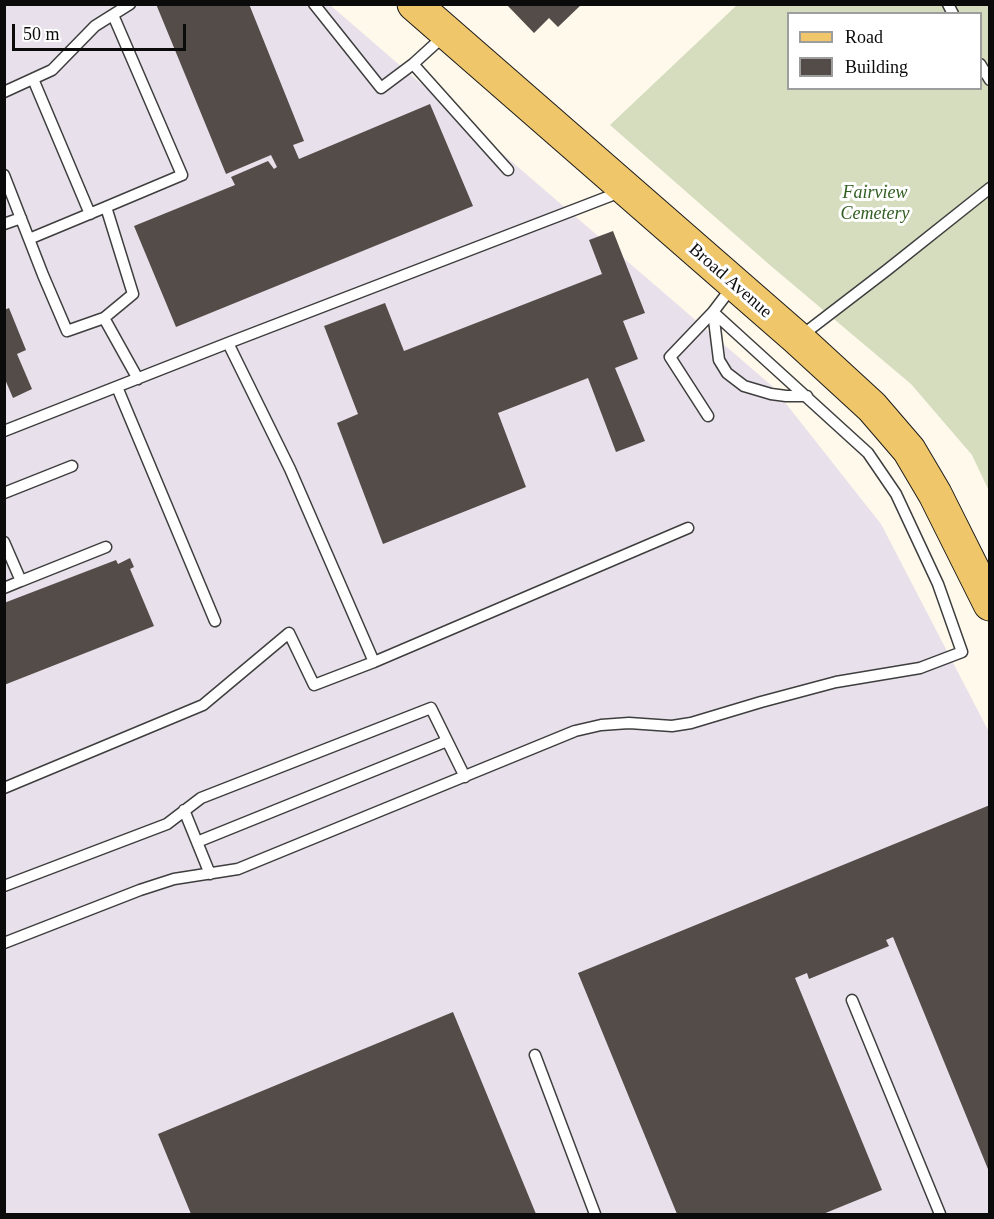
<!DOCTYPE html>
<style>
body{margin:0}
#map{position:relative;width:994px;height:1219px;overflow:hidden;background:#fef9eb;font-family:"Times New Roman",serif}
canvas{display:block}
.frame{position:absolute;inset:0;border:6px solid #0b0b0b;pointer-events:none}
.legend{position:absolute;left:787px;top:12px;width:195px;height:78px;box-sizing:border-box;background:#fff;border:2px solid #9d9d9d;margin:0;padding:8px 10px;list-style:none;font-size:18px;color:#0b0b0b}
.legend li{display:flex;align-items:center;gap:12px;height:30px}
.legend b{width:30px;border:2px solid #9d9d9d}
.scale{position:absolute;left:12px;top:24px;width:174px;height:27px;box-sizing:border-box;border:3px solid #0b0b0b;border-top:0;padding-left:8px;font-size:18px;line-height:21px;white-space:nowrap;color:#0b0b0b;-webkit-text-stroke:4px #fff;paint-order:stroke}
</style>
<div id="map">
<canvas width="994" height="1219"></canvas>
<div class="frame"></div>
<ul class="legend">
<li><b style="height:8px;background:#efc669"></b>Road</li>
<li><b style="height:16px;background:#534c48"></b>Building</li>
</ul>
<div class="scale">50 m</div>
</div>
<script>
const c = document.querySelector('canvas').getContext('2d');
c.lineJoin = 'round';
function fill(path, color) {
  c.fillStyle = color;
  c.fill(path, 'evenodd');
}
function toPath(rows) {
  const path = new Path2D();
  for (const r of rows) {
    path.moveTo(r[0], r[1]);
    for (let i = 2; i < r.length; i += 2) path.lineTo(r[i], r[i + 1]);
  }
  return path;
}
function stroke(path, color, width, dash) {
  c.strokeStyle = color;
  c.lineWidth = width;
  c.lineCap = dash ? 'butt' : 'round';
  c.setLineDash(dash || []);
  c.stroke(path);
}
function write(font, color, halo, rows, align = 'center') {
  c.font = font + ' "Times New Roman",serif';
  c.lineWidth = 6;
  c.setLineDash([]);
  c.textBaseline = 'middle';
  c.strokeStyle = halo;
  c.fillStyle = color;
  for (const [text, x, y, turn = 0] of rows) {
    c.save();
    c.translate(x, y);
    c.rotate((+turn || 0) * Math.PI / 180);
    c.textAlign = isNaN(turn) ? turn : align;
    if (halo) c.strokeText(text, 0, 0);
    c.fillText(text, 0, 0);
    c.restore();
  }
}
fill(toPath([
 [5,5,330,5,772,386,881,524,989,732,989,1214,5,1214]
]), '#e8e0ea');
fill(toPath([
 [737,5,989,5,989,491,972,455,911,384,771,266,610,125],
 [788,14,980,14,980,88,788,88]
]), '#d5ddbe');
fill(toPath([
 [156,4,249,4,304,141,293,145,299,159,430,104,473,206,176,327,134,226,235,185,231,177,268,161,274,169,277,167,271,155,226,174],
 [506,4,582,4,558,27,549,18,534,33],
 [613,231,645,313,623,321,638,359,615,368,645,441,616,452,588,378,498,413,526,487,383,544,337,423,358,414,324,326,385,303,404,351,602,274,589,240],
 [9,308,26,350,17,354,32,389,13,398,4,377,4,310],
 [130,558,134,567,130,569,154,626,4,685,4,603,116,560,118,564],
 [990,805,990,1174,893,937,886,940,889,946,809,979,807,973,795,978,882,1190,823,1214,677,1214,578,973],
 [453,1012,536,1214,191,1214,158,1134]
]), '#534c48');
const service = toPath([
 [314,4,381,88,413,64,446,34],
 [948,4,953,14],
 [413,64,508,170],
 [980,64,990,80],
 [33,79,90,214],
 [4,92,52,70,95,26,130,4],
 [4,175,29,239],
 [106,207,182,175,113,15],
 [4,224,21,218],
 [713,312,719,360,727,373,744,386,771,394,786,396,807,396],
 [104,318,133,294,106,207,29,239,43,275,67,331,104,318,138,379],
 [801,336,887,270,990,188],
 [228,343,290,469,374,662,688,528],
 [117,387,215,621],
 [708,416,670,357,713,312,732,287],
 [4,431,228,343,623,191],
 [4,493,72,466],
 [4,542,21,581,4,588],
 [21,581,106,547],
 [4,788,203,705,289,633,314,685,374,662],
 [184,810,210,874],
 [197,842,447,741],
 [4,886,167,824,201,798,431,708,465,777],
 [4,943,140,890,174,879,238,869,575,731,601,725,629,723,672,726,691,723,761,702,836,682,920,668,962,652,938,584,896,494,868,453,713,312],
 [852,1000,940,1214],
 [535,1055,595,1214]
]);
const primary = toPath([
 [414,4,798,339,872,407,909,450,935,494,990,604]
]);
stroke(service, '#3e3e3e', 13);
stroke(primary, '#1c1c1c', 35);
stroke(service, '#fff', 10);
stroke(primary, '#efc669', 33);
write('italic 18px', '#315e21', '#fff', [
 ["Fairview",875,193],
 ["Cemetery",875,214]
]);
write('18px', '#0b0b0b', '#fff', [
 ["Broad Avenue",730,281,41]
]);
</script>
